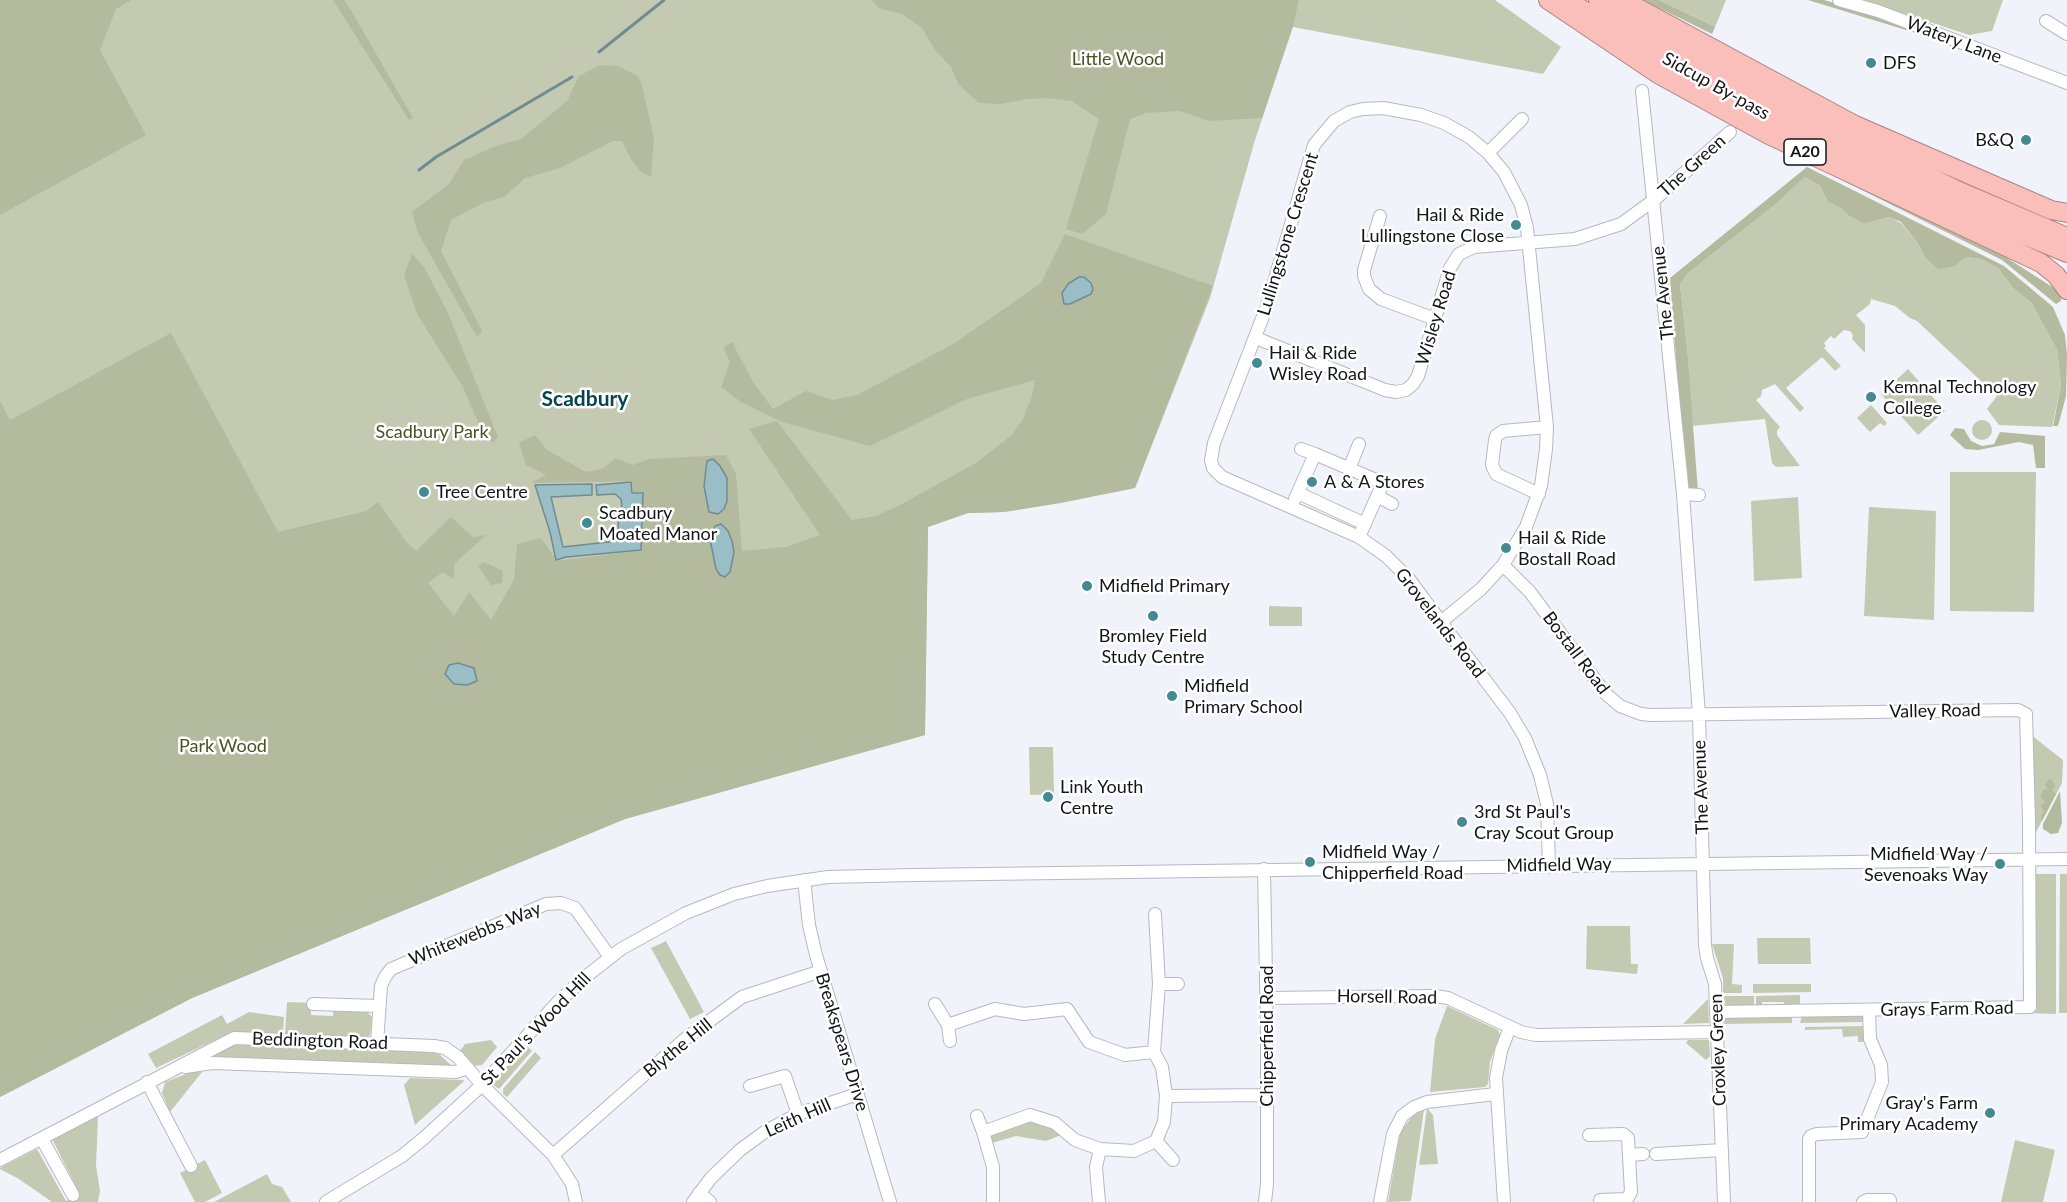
<!DOCTYPE html>
<style>
body{margin:0}
canvas{display:block;background:#f0f3fa}
</style>
<canvas width="2067" height="1202"></canvas>
<script>
const c = document.querySelector('canvas').getContext('2d');
c.lineJoin = 'round';
function fill(path, color) {
  c.fillStyle = color;
  c.fill(path, 'evenodd');
}
function toPath(rows) {
  const path = new Path2D();
  for (const r of rows) {
    if (r.length === 3) {
      path.moveTo(r[0] + r[2], r[1]);
      path.arc(r[0], r[1], r[2], 0, 2 * Math.PI);
      continue;
    }
    path.moveTo(r[0], r[1]);
    for (let i = 2; i < r.length; i += 2) path.lineTo(r[i], r[i + 1]);
  }
  return path;
}
function stroke(path, color, width, dash) {
  c.strokeStyle = color;
  c.lineWidth = width;
  c.lineCap = dash ? 'butt' : 'round';
  c.setLineDash(dash || []);
  c.stroke(path);
}
function write(font, color, halo, rows, align = 'center') {
  c.font = font + ' Lato,sans-serif';
  c.lineWidth = 5;
  c.setLineDash([]);
  c.textBaseline = 'middle';
  c.strokeStyle = halo;
  c.fillStyle = color;
  for (const [text, x, y, turn = 0] of rows) {
    c.save();
    c.translate(x, y);
    c.rotate((+turn || 0) * Math.PI / 180);
    c.textAlign = isNaN(turn) ? turn : align;
    if (halo) c.strokeText(text, 0, 0);
    c.fillText(text, 0, 0);
    c.restore();
  }
}
fill(toPath([
 [0,0,1495,0,1561,47,1543,74,1293,27,1255,140,1210,298,1135,488,1060,503,1004,512,968,513,928,527,925,735,625,819,192,998,0,1097],
 [1659,0,1726,0,1715,27],
 [1863,0,2003,0,1992,31,1969,35],
 [1805,177,1820,186,1828,202,1842,209,1849,216,1864,224,1889,217,1901,223,1917,242,1925,257,1955,266,1966,257,1980,259,1998,268,2013,288,2032,303,2046,325,2057,349,2061,385,2052,427,1999,425,1987,409,1997,396,1917,321,1910,318,1895,306,1871,299,1870,304,1856,315,1865,325,1865,353,1852,339,1853,335,1850,331,1844,330,1834,339,1831,336,1824,343,1826,346,1824,348,1841,366,1835,371,1822,357,1786,388,1804,408,1800,412,1775,384,1762,390,1761,396,1756,400,1780,427,1777,431,1777,435,1800,466,1776,467,1772,463,1765,419,1692,426,1687,346,1680,285,1687,274,1776,204],
 [1908,369,1945,411,1918,435,1881,394],
 [1871,405,1887,423,1884,426,1880,423,1870,432,1857,418],
 [1982,430,10],
 [1950,472,2036,472,2034,612,1950,611],
 [1798,497,1802,578,1754,581,1751,501],
 [1869,507,1936,511,1934,620,1864,616],
 [1269,606,1302,607,1302,626,1269,626],
 [2031,735,2063,760,2062,783,2035,834],
 [1029,747,1053,747,1054,794,1030,795],
 [2034,874,2056,874,2056,1014,2029,1013,2028,1011,2037,1010],
 [2060,874,2067,874,2067,1013,2059,1013],
 [1587,926,1630,926,1631,964,1638,964,1637,974,1586,969],
 [1757,938,1810,938,1811,964,1758,964],
 [666,941,704,1012,690,1019,651,948],
 [1712,944,1734,944,1732,984,1742,985,1742,993,1723,993,1723,978],
 [1811,984,1811,992,1753,993,1753,984],
 [1800,995,1800,1005,1784,1005,1784,1002,1762,1002,1762,1005,1756,1006,1756,996],
 [1723,996,1754,996,1754,1007,1723,1007],
 [1708,999,1709,1023,1683,1024],
 [287,1002,311,1003,311,1015,333,1016,334,1008,365,1009,372,1017,370,1035,367,1037,285,1034],
 [1447,1006,1498,1030,1500,1035,1490,1062,1488,1084,1485,1087,1430,1092,1435,1039],
 [249,1012,284,1017,283,1034,230,1033,156,1068,148,1054,222,1015,227,1024],
 [1862,1013,1866,1022,1800,1023,1802,1016],
 [1792,1015,1792,1023,1724,1024,1724,1016],
 [1864,1026,1864,1042,1858,1042,1858,1036,1843,1037,1842,1029,1805,1030,1805,1027],
 [491,1040,497,1047,482,1065,474,1066,460,1051,465,1044],
 [1688,1040,1709,1040,1710,1056,1706,1060,1686,1043],
 [235,1042,437,1052,455,1069,197,1061],
 [526,1045,532,1051,499,1089,492,1084],
 [535,1052,541,1058,507,1097,503,1094,503,1089],
 [194,1071,202,1072,170,1112,162,1093,165,1082],
 [410,1078,463,1080,464,1081,415,1125,404,1085],
 [1427,1108,1433,1115,1438,1164,1419,1165],
 [1424,1109,1411,1201,1388,1202,1400,1133,1413,1115],
 [98,1116,96,1166,100,1191,98,1202,52,1202,19,1179,0,1169,0,1168,37,1149,66,1201,80,1194,52,1139],
 [1030,1120,1052,1126,1064,1134,1046,1141,1016,1136,992,1143,991,1136,994,1132],
 [2015,1140,2055,1150,2043,1202,2001,1202],
 [205,1160,222,1193,205,1202,195,1202,180,1173],
 [267,1174,272,1184,282,1187,291,1202,214,1202]
]), '#c4cab2');
fill(toPath([
 [0,0,131,0,116,9,100,50,146,135,0,215],
 [333,0,344,0,352,12,413,118,409,120],
 [871,0,1299,0,1293,26,1262,118,1209,121,1180,111,1146,113,1130,119,1106,214,1082,234,1066,229,1099,119,1072,101,1046,98,1027,99,1000,104,979,103,959,85,951,67,935,50,922,28,902,14,879,8],
 [1643,0,1659,0,1715,27,1712,34],
 [1808,0,1824,0,1879,16,1919,34],
 [600,65,618,66,636,75,641,82,654,138,651,177,641,172,631,159,622,141,613,141,560,168,525,178,504,197,485,202,451,220,441,251,482,331,477,337,418,233,412,212,449,184,464,160,493,147,521,139,567,101,579,76],
 [1807,167,2004,266,2053,307,2065,335,2067,355,2066,396,2058,426,2053,426,2061,385,2057,349,2032,303,2013,288,1998,268,1980,259,1966,257,1955,266,1938,269,1925,257,1917,242,1901,222,1889,217,1864,224,1849,216,1842,209,1828,202,1820,186,1805,177,1776,204,1687,274,1680,285,1687,346,1698,492,1686,492,1670,278],
 [1820,169,2004,256,2057,290,2061,294,2061,301,2056,304,2002,260],
 [1065,234,1213,286,1135,488,1060,503,1004,512,968,513,928,527,925,735,625,819,192,998,0,1097,0,401,10,420,171,333,278,532,366,511,378,502,407,543,416,551,451,517,473,537,486,535,454,564,454,579,443,572,428,583,454,616,469,592,491,620,514,580,517,544,541,538,557,561,642,550,643,492,633,492,632,481,531,483,546,475,526,465,519,443,535,435,547,450,586,472,602,469,616,458,633,465,649,459,726,455,736,474,742,551,786,547,820,535,749,429,777,421,852,520,876,516,900,505,976,463,1012,435,1023,419,1032,396,1035,380,967,399,870,446,782,422,741,402,721,387,730,362,723,348,732,342,753,382,773,409,806,391,832,400,857,395,955,343,1041,283],
 [412,254,424,267,448,313,498,437,493,443,483,434,463,387,417,314,404,275],
 [1955,428,1964,429,1971,441,1982,446,1994,444,2000,432,2045,436,2045,468,2036,468,2033,445,2019,442,1978,450,1965,449,1950,435],
 [484,562,503,571,502,583,491,585,478,566],
 [2051,779,2055,786,2052,790,2056,794,2042,821,2041,816,2044,812,2041,806,2045,802,2040,796,2044,789,2048,790,2045,785,2048,780],
 [2060,791,2062,823,2058,833,2051,834,2043,829,2043,824]
]), '#b3ba9d');
const water = toPath([
 [1079,277,1084,277,1091,283,1093,289,1091,294,1070,304,1064,304,1062,293,1068,284,1079,277],
 [713,459,720,466,727,478,727,501,724,509,718,514,709,512,704,486,707,461,713,459],
 [631,482,632,493,643,493,641,550,566,557,556,560,550,532,535,485,592,484,592,495,551,497,563,547,617,541,619,516,622,510,621,499,615,494,597,495,596,485,631,482],
 [721,524,728,531,732,541,734,552,730,572,725,577,720,575,716,569,711,544,711,534,715,526,721,524],
 [458,663,474,668,477,681,467,685,454,684,445,674,449,665,458,663]
]);
fill(water, '#9abec6');
stroke(water, '#728b92', 1.5);
stroke(toPath([
 [599,52,664,0],
 [419,170,436,157,572,77]
]), '#728b92', 3);
const minor = toPath([
 [1839,0,1878,11,2067,83],
 [2046,21,2067,34],
 [1642,91,1683,494,1699,715,1705,945,1707,958,1715,984,1724,1202],
 [1488,153,1522,119],
 [1380,216,1364,270,1364,276,1369,289,1381,299,1435,319],
 [1256,338,1385,390,1396,392,1406,390,1413,384,1418,376,1450,268,1459,254,1474,247,1575,239,1621,224,1654,200,1730,132],
 [1315,454,1383,483,1359,537],
 [1349,469,1359,444],
 [1298,493,1365,524],
 [1539,494,1496,474,1492,465,1495,440,1496,436,1503,431,1547,427],
 [1683,494,1699,495],
 [1377,496,1392,504],
 [1295,499,1315,454,1301,449],
 [1503,565,1530,592,1605,693,1620,706,1641,714,1651,715,2018,710,2026,714,2029,822,2030,1007,1716,1012],
 [1441,622,1481,589,1503,565,1526,527,1541,486,1546,449,1547,427,1527,228,1521,205,1504,172,1488,153,1469,137,1444,123,1421,115,1383,108,1363,109,1350,112,1334,121,1314,145,1267,306,1214,443,1211,460,1213,468,1222,477,1359,537,1386,556,1409,579,1441,622,1510,713,1525,738,1540,775,1547,804,1549,865],
 [1264,869,1267,1035,1267,1184,1265,1202],
 [804,880,809,925,816,955,890,1202],
 [1159,984,1178,984],
 [1267,998,1435,996,1448,998,1521,1032,1536,1035,1716,1032],
 [313,1004,379,1006],
 [935,1004,948,1025,950,1041],
 [948,1025,995,1009,1024,1014,1067,1009,1089,1042,1125,1055,1154,1052,1162,1067,1166,1096,1164,1122,1156,1141,1134,1151,1100,1149,1075,1140,1055,1123,1030,1115,983,1132,977,1116],
 [377,1043,381,986,385,977,391,969,546,904,561,903,575,908,610,957],
 [1154,1052,1159,984,1155,914],
 [185,1067,212,1063,456,1072,468,1068],
 [147,1082,191,1166],
 [750,1086,785,1076,798,1114],
 [1166,1096,1267,1095],
 [983,1132,993,1167,993,1202],
 [1589,1135,1623,1134,1628,1138,1631,1192,1627,1199,1600,1200],
 [42,1139,73,1195],
 [1156,1141,1173,1160],
 [1656,1154,1722,1150],
 [553,1155,685,1039,742,997,821,971],
 [1629,1155,1643,1154],
 [0,1160,234,1038,434,1046,445,1048,458,1057,482,1085,553,1155,572,1184,576,1202],
 [699,1193,710,1202],
 [326,1202,402,1156,424,1138,482,1085,557,1003,584,978,621,949,686,913,734,894,767,886,828,877,914,875,2067,859],
 [693,1202,711,1178,740,1150,766,1131,798,1114,857,1094],
 [1099,1202,1096,1167,1100,1149],
 [1380,1202,1393,1134,1402,1116,1414,1107,1427,1102,1495,1094],
 [1504,1202,1496,1078,1501,1051,1510,1027],
 [1809,1202,1809,1139,1811,1136,1817,1134,1862,1132,1882,1082,1881,1065,1870,1039,1869,1010],
 [1863,1202,1867,1200,1890,1200]
]);
const highway = toPath([
 [1548,0,1658,74,1769,135,2041,263,2056,275,2067,290],
 [1598,0,1712,67,1794,111,1959,191,2067,237],
 [1623,0,1855,125,2051,210,2067,213],
 [1573,4,1705,81,1787,125,1952,205,2067,253]
]);
stroke(minor, '#b6b9c0', 14);
stroke(highway, '#aa8482', 20);
stroke(minor, '#fff', 12);
stroke(highway, '#fbbfbb', 18);
for (const [x, y, r, color] of [
 [1871,63,6,"#438a93"],
 [2026,140,6,"#438a93"],
 [1516,225,6,"#438a93"],
 [1257,363,6,"#438a93"],
 [1871,397,6,"#438a93"],
 [1312,482,6,"#438a93"],
 [424,492,6,"#438a93"],
 [587,523,6,"#438a93"],
 [1506,548,6,"#438a93"],
 [1087,586,6,"#438a93"],
 [1153,616,6,"#438a93"],
 [1172,696,6,"#438a93"],
 [1048,797,6,"#438a93"],
 [1462,822,6,"#438a93"],
 [1310,862,6,"#438a93"],
 [2000,864,6,"#438a93"],
 [1990,1113,6,"#438a93"]
]) {
  const dot = new Path2D();
  dot.arc(x, y, r, 0, 2 * Math.PI);
  c.fillStyle = color;
  c.fill(dot);
  stroke(dot, '#fff', 2);
}
for (const [x, y, w] of [
 [1805,152,42]
]) {
  const box = new Path2D();
  box.roundRect(x - w / 2, y - 13, w, 26, 4.5);
  c.fillStyle = '#fff';
  c.fill(box);
  stroke(box, '#141517', 1.5);
}
write('bold 16px', '#141517', null, [
 ["A20",1805,152]
]);
write('18px', '#141517', '#fff', [
 ["Watery Lane",1954,40,21],
 ["Sidcup By-pass",1716,86,29],
 ["The Green",1692,166,-42],
 ["Lullingstone Crescent",1288,234,-73],
 ["The Avenue",1663,293,-96],
 ["Wisley Road",1436,318,-73],
 ["Grovelands Road",1440,623,52],
 ["Bostall Road",1576,653,53],
 ["Valley Road",1935,711,-1],
 ["The Avenue",1701,787,-92],
 ["Midfield Way",1559,865,-1],
 ["Whitewebbs Way",475,934,-22],
 ["Horsell Road",1387,997,1],
 ["Grays Farm Road",1947,1009,-1],
 ["St Paul's Wood Hill",536,1029,-46],
 ["Chipperfield Road",1267,1036,-90],
 ["Beddington Road",320,1041,2],
 ["Breakspears Drive",842,1042,73],
 ["Blythe Hill",678,1048,-39],
 ["Croxley Green",1718,1050,-92],
 ["Leith Hill",798,1118,-24]
]);
write('18px', '#495223', '#fff', [
 ["Little Wood",1118,59],
 ["Scadbury Park",432,432],
 ["Park Wood",223,746]
]);
write('18px', '#141517', '#fff', [
 ["DFS",1883,63],
 ["B&Q",2014,140,"right"],
 ["Hail & Ride",1504,215,"right"],
 ["Lullingstone Close",1504,236,"right"],
 ["Hail & Ride",1269,353],
 ["Wisley Road",1269,374],
 ["Kemnal Technology",1883,387],
 ["College",1883,408],
 ["A & A Stores",1324,482],
 ["Tree Centre",436,492],
 ["Scadbury",599,513],
 ["Moated Manor",599,534],
 ["Hail & Ride",1518,538],
 ["Bostall Road",1518,559],
 ["Midfield Primary",1099,586],
 ["Bromley Field",1153,636,"center"],
 ["Study Centre",1153,657,"center"],
 ["Midfield",1184,686],
 ["Primary School",1184,707],
 ["Link Youth",1060,787],
 ["Centre",1060,808],
 ["3rd St Paul's",1474,812],
 ["Cray Scout Group",1474,833],
 ["Midfield Way /",1322,852],
 ["Chipperfield Road",1322,873],
 ["Midfield Way /",1988,854,"right"],
 ["Sevenoaks Way",1988,875,"right"],
 ["Gray's Farm",1978,1103,"right"],
 ["Primary Academy",1978,1124,"right"]
], 'left');
write('bold 21px', '#05464e', '#fff', [
 ["Scadbury",585,399]
]);
</script>
